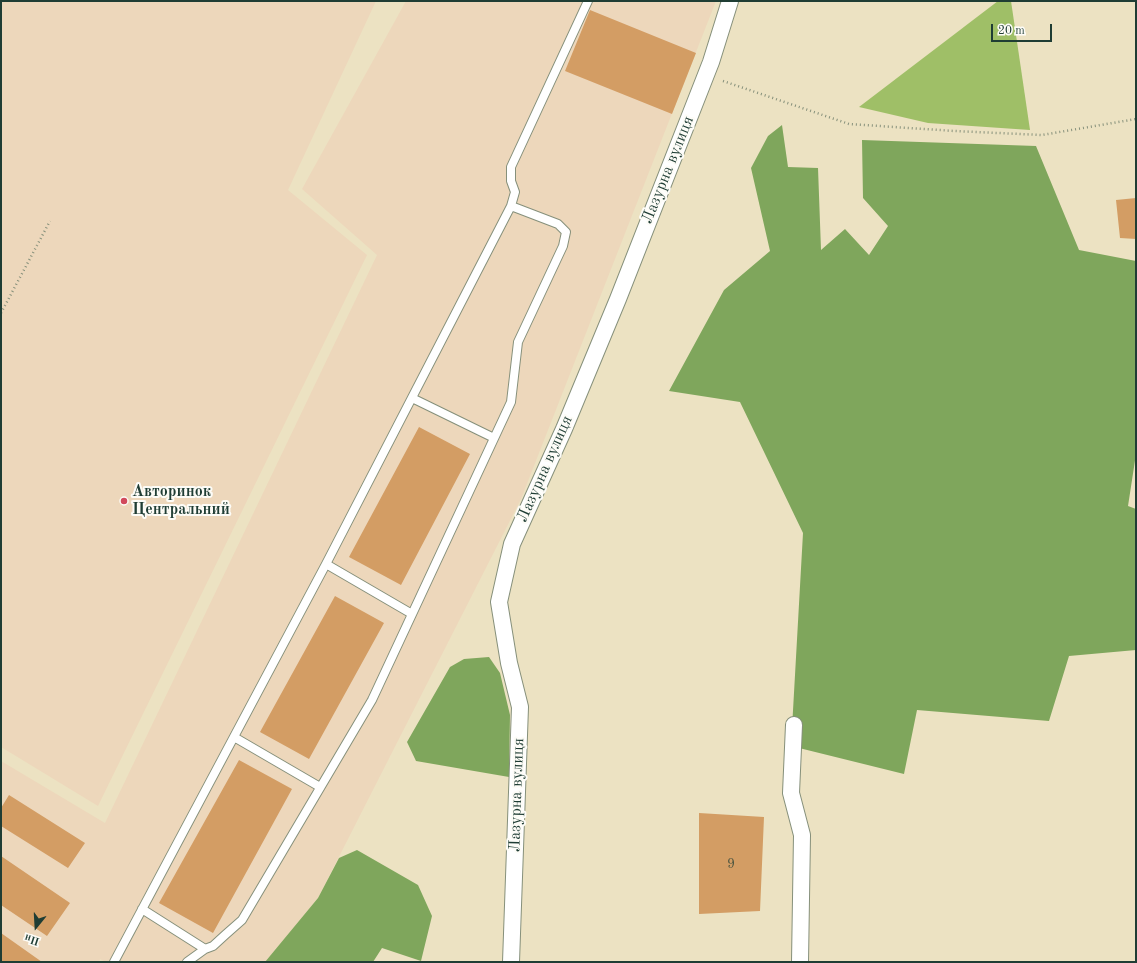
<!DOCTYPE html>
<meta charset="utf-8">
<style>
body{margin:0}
#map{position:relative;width:1137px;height:963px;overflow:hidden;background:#ece2c2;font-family:"Old Standard TT",serif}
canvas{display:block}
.frame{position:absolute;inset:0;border:2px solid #1f3d34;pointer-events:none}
.north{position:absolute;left:16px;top:907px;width:40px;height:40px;-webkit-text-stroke:3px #fdfcf7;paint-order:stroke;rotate:198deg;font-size:11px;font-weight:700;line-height:16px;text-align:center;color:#1f3d34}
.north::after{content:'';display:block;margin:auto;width:14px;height:18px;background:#1f3d34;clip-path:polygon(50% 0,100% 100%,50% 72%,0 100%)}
.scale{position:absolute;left:991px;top:24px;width:61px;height:18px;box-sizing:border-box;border:2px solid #1f3d34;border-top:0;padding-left:5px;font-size:12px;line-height:14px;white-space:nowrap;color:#1f3d34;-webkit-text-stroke:3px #fdfcf7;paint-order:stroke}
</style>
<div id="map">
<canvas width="1137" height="963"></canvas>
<div class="frame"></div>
<div class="north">Пн</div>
<div class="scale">20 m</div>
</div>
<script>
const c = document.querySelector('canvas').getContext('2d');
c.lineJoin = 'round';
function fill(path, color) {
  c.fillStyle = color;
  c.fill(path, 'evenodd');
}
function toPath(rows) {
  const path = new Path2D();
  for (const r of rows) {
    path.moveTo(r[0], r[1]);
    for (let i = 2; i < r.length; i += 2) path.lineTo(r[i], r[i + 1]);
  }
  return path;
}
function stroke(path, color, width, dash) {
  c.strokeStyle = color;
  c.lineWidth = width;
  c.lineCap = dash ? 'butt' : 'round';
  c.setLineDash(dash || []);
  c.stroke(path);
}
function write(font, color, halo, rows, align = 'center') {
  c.font = font + ' "Old Standard TT",serif';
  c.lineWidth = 4;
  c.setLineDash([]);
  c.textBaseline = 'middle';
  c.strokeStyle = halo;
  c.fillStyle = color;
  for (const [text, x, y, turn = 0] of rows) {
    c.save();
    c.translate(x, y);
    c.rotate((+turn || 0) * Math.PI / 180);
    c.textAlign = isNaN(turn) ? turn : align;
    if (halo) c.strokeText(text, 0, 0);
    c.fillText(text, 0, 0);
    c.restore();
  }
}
fill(toPath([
 [1,1,376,1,288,190,367,255,98,806,1,747],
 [406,1,716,1,521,499,318,898,265,962,105,962,100,959,99,962,1,962,1,761,105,823,377,255,302,189]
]), '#edd7bb');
fill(toPath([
 [998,1,1011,1,1030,130,928,123,859,107]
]), '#9fbf67');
fill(toPath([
 [782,125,788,167,818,168,821,250,845,229,869,255,888,226,863,198,862,140,1036,146,1079,250,1136,261,1136,454,1128,506,1136,509,1136,650,1069,656,1049,721,917,710,904,774,791,746,803,533,740,402,669,391,724,290,770,251,751,168,768,136],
 [489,657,500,673,510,715,509,777,416,761,407,742,450,667,464,659],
 [357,850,418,885,432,916,421,961,382,948,373,962,265,962,318,898,339,858]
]), '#7fa65c');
fill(toPath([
 [590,10,696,53,672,114,565,71],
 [1136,198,1136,239,1120,238,1116,200],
 [419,427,470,454,401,585,349,557],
 [335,596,384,623,309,759,260,732],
 [239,760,292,789,213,933,159,903],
 [9,795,85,843,68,868,1,826,1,808],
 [699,813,764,817,760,911,699,914],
 [1,856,70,903,47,936,1,905],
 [1,933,42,962,1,962]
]), '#d39d64');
const lane = toPath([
 [412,398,494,438],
 [326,564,412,614],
 [234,737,320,787],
 [142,909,205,949,213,946,225,935,242,920,372,700,511,402,518,342,563,246,566,232,558,224,511,206],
 [114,962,326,564,511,206,515,192,511,181,511,167,588,1],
 [187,962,205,949]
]);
const street = toPath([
 [794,725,791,793,802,835,800,962],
 [511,962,520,707,509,663,499,602,512,544,564,429,618,299,711,62,730,1]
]);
stroke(lane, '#86907b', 10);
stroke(street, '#86907b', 18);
stroke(toPath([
 [723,81,849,124,954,131,1042,135,1136,119],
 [1,313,50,221]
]), '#86907b', 2.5, [1, 3]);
stroke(lane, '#fff', 8);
stroke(street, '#fff', 16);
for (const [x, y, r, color] of [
 [124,501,4,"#d1495b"]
]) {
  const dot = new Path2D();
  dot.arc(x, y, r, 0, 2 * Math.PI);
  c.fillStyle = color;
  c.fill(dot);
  stroke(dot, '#fdfcf7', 1.5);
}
write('14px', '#4c5540', null, [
 ["9",731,864]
]);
write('16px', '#1f3d34', '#fdfcf7', [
 ["Лазурна вулиця",668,170,-68],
 ["Лазурна вулиця",545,469,-66],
 ["Лазурна вулиця",517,795,-88]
]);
write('bold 16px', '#1f3d34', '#fdfcf7', [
 ["Авторинок",132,492],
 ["Центральний",132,510]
], 'left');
</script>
